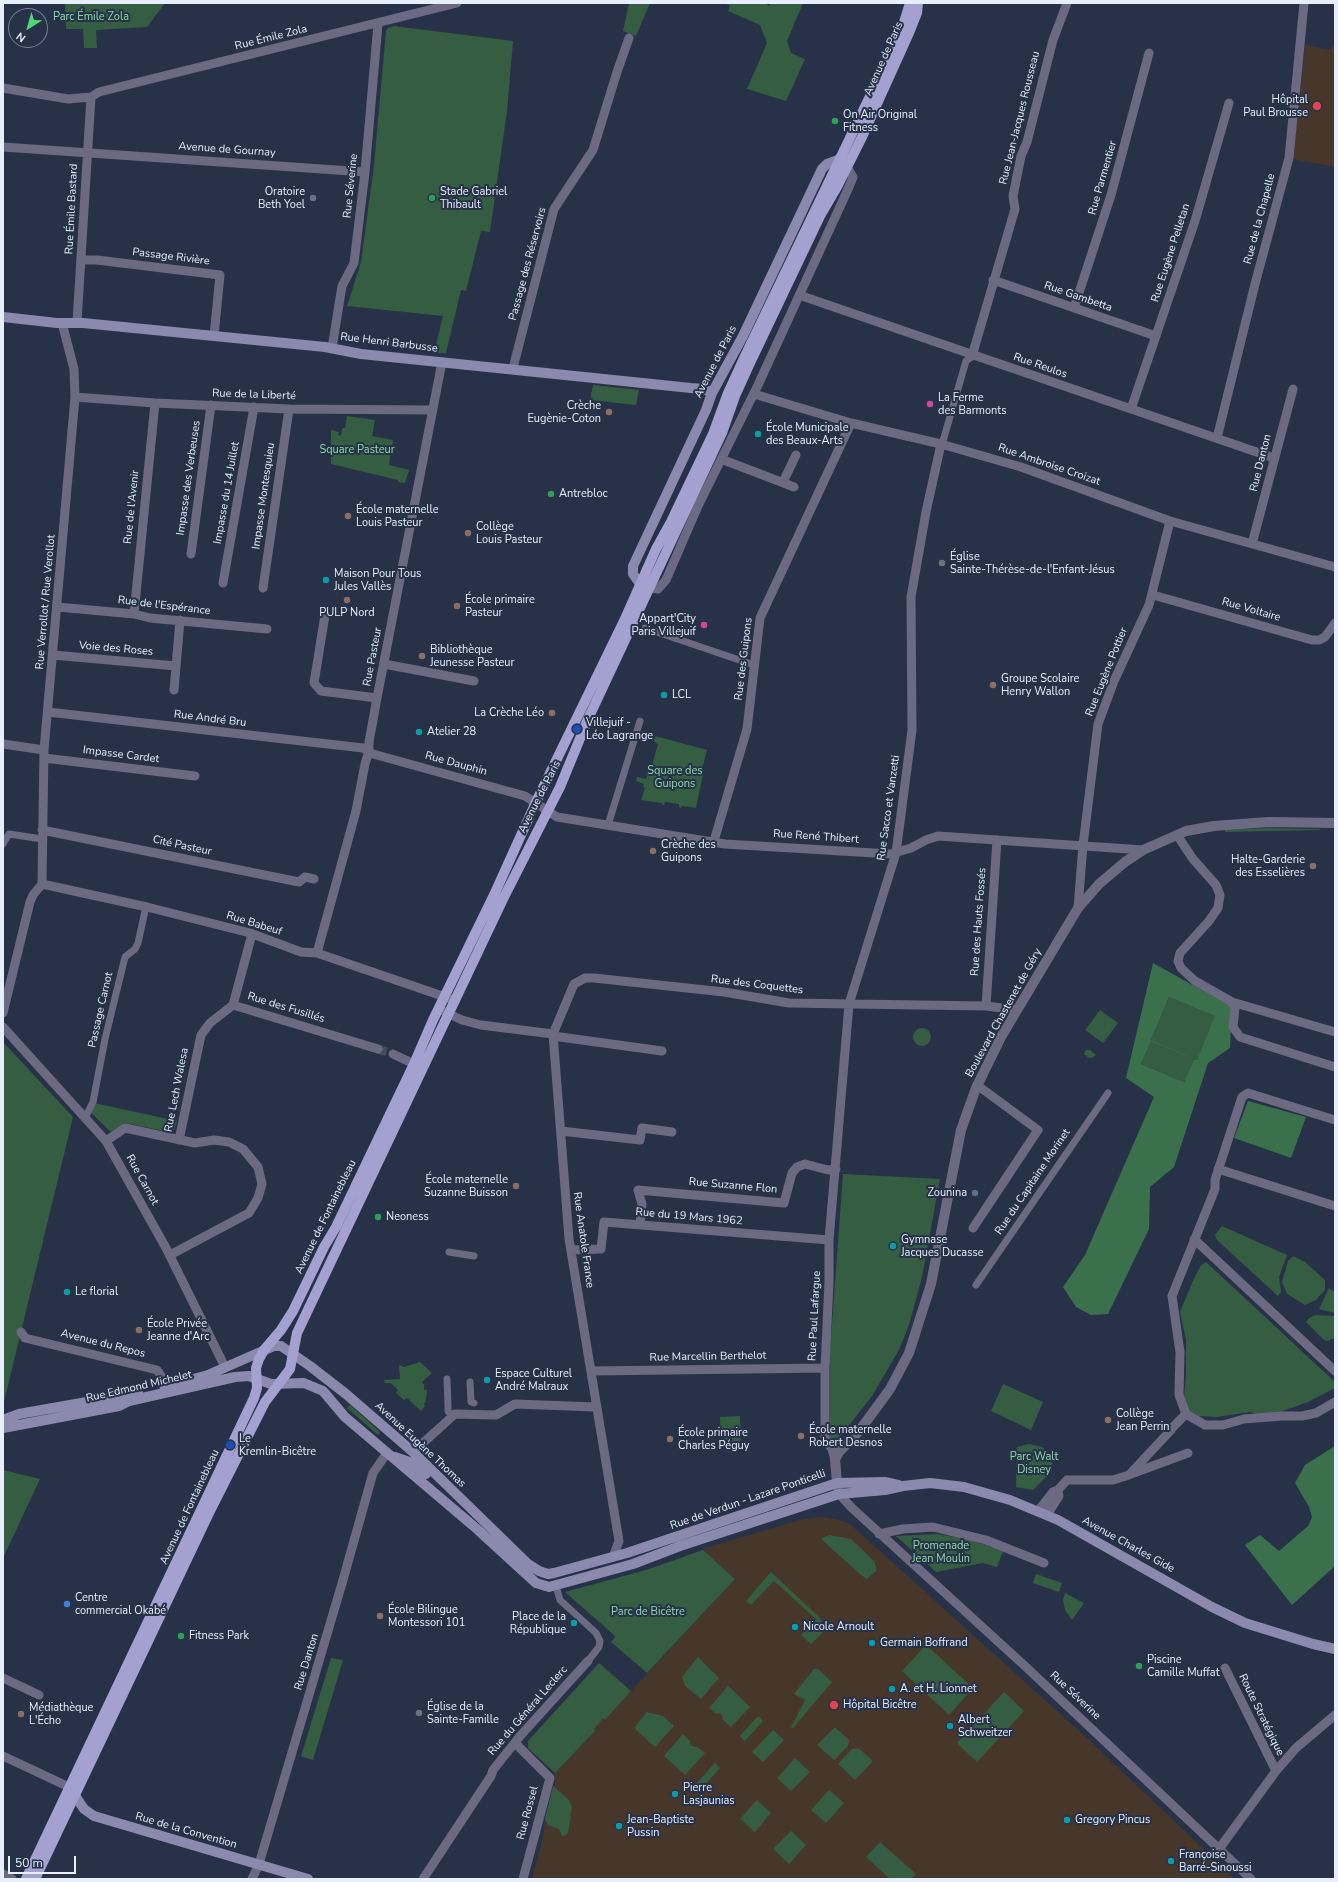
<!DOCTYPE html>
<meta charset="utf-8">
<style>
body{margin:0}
#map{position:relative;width:1338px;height:1882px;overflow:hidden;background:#273248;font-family:"Nunito Sans",sans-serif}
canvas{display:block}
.frame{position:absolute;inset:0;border:4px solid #e7effd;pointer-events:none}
.north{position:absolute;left:8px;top:8px;width:40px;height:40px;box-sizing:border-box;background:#273248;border:1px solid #747e90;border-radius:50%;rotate:217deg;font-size:11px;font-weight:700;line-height:16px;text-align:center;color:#e7effd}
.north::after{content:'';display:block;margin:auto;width:14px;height:18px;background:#4fd675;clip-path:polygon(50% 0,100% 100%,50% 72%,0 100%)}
.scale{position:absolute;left:8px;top:1856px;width:68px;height:18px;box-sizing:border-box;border:2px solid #e7effd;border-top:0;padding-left:5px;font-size:12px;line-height:14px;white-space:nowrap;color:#e7effd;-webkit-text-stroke:3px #273248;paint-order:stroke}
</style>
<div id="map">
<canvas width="1338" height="1882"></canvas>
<div class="frame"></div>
<div class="north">N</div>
<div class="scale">50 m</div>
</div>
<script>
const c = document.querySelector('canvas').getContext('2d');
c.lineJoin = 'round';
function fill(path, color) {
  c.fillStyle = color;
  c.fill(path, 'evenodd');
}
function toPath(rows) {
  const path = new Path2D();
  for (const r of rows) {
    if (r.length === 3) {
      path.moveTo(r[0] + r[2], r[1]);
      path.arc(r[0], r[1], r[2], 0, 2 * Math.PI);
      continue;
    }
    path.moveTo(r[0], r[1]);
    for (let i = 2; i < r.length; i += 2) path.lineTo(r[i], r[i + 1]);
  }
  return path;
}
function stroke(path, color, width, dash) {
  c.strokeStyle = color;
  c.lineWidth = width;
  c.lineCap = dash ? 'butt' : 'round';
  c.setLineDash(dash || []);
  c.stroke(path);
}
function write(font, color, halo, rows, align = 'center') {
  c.font = font + ' "Nunito Sans",sans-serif';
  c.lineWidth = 4;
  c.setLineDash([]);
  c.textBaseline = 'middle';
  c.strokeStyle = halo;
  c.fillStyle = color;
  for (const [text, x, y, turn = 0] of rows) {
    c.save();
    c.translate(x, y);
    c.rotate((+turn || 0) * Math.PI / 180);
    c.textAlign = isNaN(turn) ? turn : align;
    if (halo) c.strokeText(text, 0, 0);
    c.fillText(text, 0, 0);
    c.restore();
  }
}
fill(toPath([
 [1335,43,1335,167,1293,159,1305,45,1330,50],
 [820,1517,835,1519,850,1524,1088,1739,1235,1879,532,1879,543,1838,545,1819,555,1783,555,1773,595,1731,593,1729,603,1718,605,1719,735,1579,703,1550,705,1548,800,1520]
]), '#46372a');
fill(toPath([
 [65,3,165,3,147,27,96,30,97,48,84,48,83,29,66,29],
 [629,3,650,3,636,36,623,31],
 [720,3,765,3,769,6,771,3,803,3,787,41,791,53,805,59,786,101,747,89,767,43,760,25,728,11,730,5],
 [394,26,513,41,507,111,490,232,481,231,466,291,461,290,446,353,434,353,443,316,347,306,361,262,374,165,386,31,388,28],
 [593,385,639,390,636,405,590,400],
 [347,416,375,420,372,436,393,440,389,465,409,470,405,483,398,482,398,480,331,464,331,430,339,432,338,435,341,436,342,428,345,428],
 [655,736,707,750,702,769,704,770,696,808,682,806,681,808,679,807,679,804,665,802,664,805,662,805,662,803,641,800,645,788,643,787,644,784,636,781,637,777,646,779,649,771,650,772,658,744,654,741],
 [1265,828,1320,829,1320,830,1225,832,1225,830],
 [1169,997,1216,1016,1197,1060,1188,1056,1194,1059,1184,1082,1141,1064],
 [1100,1010,1118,1023,1103,1043,1085,1030],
 [922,1037,9],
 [3,1042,73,1117,3,1406],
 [1086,1050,1090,1050,1096,1055,1092,1058,1089,1058,1084,1054],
 [94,1103,177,1121,175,1129,169,1132,125,1123,111,1132,89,1111],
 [843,1174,940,1179,922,1277,909,1325,899,1350,872,1396,836,1442,830,1439,830,1351],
 [1222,1226,1287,1255,1279,1277,1281,1292,1278,1296,1217,1240,1215,1235],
 [1293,1256,1305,1262,1325,1280,1325,1290,1316,1300,1305,1305,1287,1294,1282,1282,1288,1261],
 [1206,1262,1335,1382,1335,1388,1308,1402,1266,1417,1250,1412,1217,1417,1199,1416,1188,1410,1184,1399,1186,1374,1186,1340,1180,1312,1192,1283,1201,1265],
 [1329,1288,1335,1292,1335,1313,1319,1309],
 [1315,1315,1335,1316,1335,1338,1327,1341,1324,1340,1306,1322,1309,1318],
 [420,1362,432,1373,422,1382,424,1385,424,1390,427,1390,426,1401,424,1404,425,1406,421,1411,407,1398,404,1400,396,1393,398,1390,391,1383,385,1383,384,1380,400,1379,399,1365,404,1367],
 [1003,1384,1043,1402,1031,1430,991,1411],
 [350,1405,380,1432,378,1435,347,1408],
 [740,1416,741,1444,721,1445,720,1417],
 [1029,1444,1042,1447,1052,1457,1052,1471,1033,1490,1016,1487,1017,1447],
 [3,1470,40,1479,3,1558],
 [937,1534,971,1540,1003,1551,997,1567,983,1563,936,1572,896,1536],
 [829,1535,851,1539,874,1561,877,1570,867,1579,861,1575,821,1539],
 [703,1550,735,1579,647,1673,611,1642,615,1637,614,1635,565,1592,646,1570],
 [771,1572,820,1618,826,1629,811,1644,801,1635,816,1619,774,1581,751,1605,746,1601],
 [1036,1574,1062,1583,1059,1592,1033,1583],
 [1065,1593,1084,1603,1072,1620,1065,1610,1063,1600],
 [926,1645,973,1688,949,1715,902,1671],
 [698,1657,719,1678,701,1699,685,1686,682,1677],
 [331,1658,343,1660,313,1760,301,1756],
 [599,1663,631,1691,605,1720,603,1718,594,1729,595,1731,555,1773,528,1748,528,1741],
 [814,1669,818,1669,832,1682,792,1729,791,1728,805,1700,794,1694],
 [728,1686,750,1707,731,1727,722,1719,723,1716,720,1713,716,1714,709,1708],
 [1004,1692,1024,1711,977,1762,957,1743],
 [647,1712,663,1716,674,1726,655,1747,634,1728],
 [758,1716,763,1721,745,1741,740,1736],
 [834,1728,836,1728,849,1740,848,1746,834,1760,817,1745],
 [773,1730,784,1740,763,1762,752,1752],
 [683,1734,690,1741,691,1746,697,1747,705,1753,685,1775,664,1756],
 [858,1748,872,1760,872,1762,855,1780,838,1764,852,1749],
 [795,1758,810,1772,791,1791,777,1778],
 [715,1763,720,1768,701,1789,695,1785],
 [553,1786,569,1800,572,1807,568,1833,564,1836,562,1836,559,1829,548,1825,545,1819],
 [829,1790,844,1803,826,1823,811,1810],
 [757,1800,771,1813,755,1832,740,1819],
 [791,1831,806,1845,789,1864,773,1849],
 [880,1842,916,1874,911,1879,890,1879,866,1857]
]), '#355d42');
fill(toPath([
 [1153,963,1232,1007,1230,1048,1208,1063,1174,1167,1150,1187,1149,1229,1108,1314,1091,1315,1076,1307,1063,1287,1085,1255,1154,1097,1126,1078],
 [1169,997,1215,1016,1197,1060,1151,1040],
 [1151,1041,1194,1059,1184,1082,1141,1064],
 [1248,1101,1306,1117,1291,1158,1234,1138],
 [1335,1446,1335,1566,1292,1605,1245,1545,1260,1535,1279,1551,1308,1526,1312,1517,1309,1507,1295,1483,1305,1465]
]), '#3a714c');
stroke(toPath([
 [378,1049,393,1054]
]), '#444e63', 9, [9, 4.5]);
stroke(toPath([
 [943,441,966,361,972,356],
 [645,628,754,665],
 [608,825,640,721],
 [3,844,9,834,42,839],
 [85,1118,93,1102,105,1039,125,957,135,949,138,943,145,911],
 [449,1252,474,1256],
 [976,1285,1108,1093],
 [447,1379,448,1406,448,1411,452,1416],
 [470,1382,471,1402,474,1403],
 [556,1586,560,1600,596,1633,600,1641,599,1647,588,1661]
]), '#6c6a82', 7);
stroke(toPath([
 [3,88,68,99,91,97,99,92,457,3],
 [3,147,365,172],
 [81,260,97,260,220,275,214,336],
 [993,280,1156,336],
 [799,295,1274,458],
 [1074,308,1111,195,1149,53],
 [77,322,91,97],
 [332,348,342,286,354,263,365,172,378,24],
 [972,356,1015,209,1013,196,1021,156,1027,142,1053,40,1067,3],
 [513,368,554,209,593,150,617,72,629,38],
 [754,394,851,423,941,444,1021,467,1170,521,1335,567],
 [75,397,155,403,289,409,432,410],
 [1131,409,1195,221,1229,103],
 [1217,438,1255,284,1289,158,1304,3],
 [721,459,794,487],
 [783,482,796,455],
 [1252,544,1293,389],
 [191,554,211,405],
 [223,583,254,407],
 [263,588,289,409],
 [649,588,658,589,666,580,698,506,758,385,849,187,853,177,847,167],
 [1153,595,1312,640,1319,640,1325,637,1335,623],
 [58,607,134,614,150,618,267,629],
 [134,614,155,403],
 [325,615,314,683,321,691,377,698],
 [53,655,176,666],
 [384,664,474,681],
 [174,690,180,620],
 [48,712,363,748,373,754,525,796,557,817,725,844,891,854,911,848,926,840,938,836,1143,850],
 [3,744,44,750],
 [44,758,195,776],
 [42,830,299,882,305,877,314,879],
 [1177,835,1193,859,1216,885,1220,895,1218,908,1209,921,1180,953,1178,961,1181,968,1195,981,1232,1002,1335,1032],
 [714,841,747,729,760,618,851,423],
 [42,884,44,750,75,397,74,369,62,323],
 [42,884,147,907,250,933,301,952,317,953,454,1000],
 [1078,908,1083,845,1098,724,1114,681,1149,605,1170,521],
 [317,953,356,811,365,764,369,751,369,742,377,698,442,362],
 [1232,1002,1235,1008,1233,1027,1240,1037,1335,1067],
 [233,1005,378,1049],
 [233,1005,252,934],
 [986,1006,997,840],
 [439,1009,462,1020,481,1025,553,1034],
 [3,1013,30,902,33,895,42,884],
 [3,1027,106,1141,166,1248,225,1367],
 [553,1036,662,1051],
 [393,1054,414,1064],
 [1335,1120,1248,1093,1242,1097,1215,1180,1215,1189,1172,1296,1180,1352,1179,1395,1186,1414,1205,1425,1223,1425,1244,1419,1282,1416,1302,1416,1316,1413,1335,1402],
 [561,1131,640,1140,642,1128,672,1132],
 [179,1140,201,1035,210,1023,233,1005],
 [106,1141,125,1128,195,1143,214,1140,229,1142,243,1149,258,1167,262,1184,258,1198,249,1213,170,1255],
 [1218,1169,1335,1206],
 [640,1225,642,1204,638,1190,784,1203,792,1173,797,1167,805,1164,828,1170,836,1169],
 [973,1228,1038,1130,977,1085],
 [1194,1239,1335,1371],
 [571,1250,601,1249,604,1222,829,1240],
 [21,1332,25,1338,157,1370,164,1380,164,1393],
 [592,1371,825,1368],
 [1173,1427,1186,1414],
 [413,1452,455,1414,496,1415,515,1404,596,1407],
 [835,1459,832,1449,825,1438,825,1368,829,1282,829,1240,849,1004,896,853,912,730,911,597,926,512,941,444],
 [1131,1474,1188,1453],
 [837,1483,839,1494,852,1508,1026,1667,1251,1879],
 [1058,1490,1067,1480,1113,1480,1129,1475,1171,1430],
 [1038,1511,1053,1492,1058,1490],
 [1047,1515,1059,1496,1058,1490],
 [879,1534,903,1529,933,1527,986,1540,1044,1563],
 [613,1557,619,1541,569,1239,553,1034,574,984,585,978,594,978,724,992,789,1003,986,1006,1017,1010],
 [1225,1668,1276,1771],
 [3,1678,39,1695],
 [515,1743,550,1778,523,1879],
 [3,1756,69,1787],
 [1219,1849,1276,1771,1296,1748,1335,1715],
 [3,1874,12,1879],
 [252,1879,259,1864,343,1580,373,1473,387,1453],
 [423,1879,491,1776,493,1770,521,1735,588,1661]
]), '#6c6a82', 9);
stroke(toPath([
 [837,1483,835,1459,839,1452,860,1430,890,1389,909,1353,931,1284,961,1130,976,1088,1001,1037,1078,908,1099,884,1125,862,1143,850,1186,831,1214,826,1268,822,1335,823]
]), '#6c6a82', 10);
stroke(toPath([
 [3,317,57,323,83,323,325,347,361,354,691,388,704,389,712,393],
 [640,584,633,574,633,566,706,410,712,393,743,336,822,169,827,164,838,160],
 [165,1387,208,1375,274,1346,281,1346,310,1366,346,1394,413,1452,528,1564,539,1571,548,1574,554,1573,627,1553,837,1483,886,1482,899,1485],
 [3,1420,19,1414,138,1393],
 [3,1428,119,1406,129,1401,235,1377,249,1376,271,1384,304,1383,323,1391,345,1417,477,1529,536,1583,549,1587,633,1564,680,1546,839,1494,885,1490,903,1486,930,1483,964,1487,1010,1500,1058,1520,1212,1607,1245,1623,1313,1644,1335,1649],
 [395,1457,415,1464,426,1474],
 [70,1788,84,1809,94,1816,308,1879]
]), '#8c89af', 10);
stroke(toPath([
 [26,1879,254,1398,257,1388,256,1368,259,1359,264,1350,281,1330,293,1311,324,1247,336,1227,414,1064,433,1020,494,895,536,802,624,621,656,549,671,522,713,434,728,393,745,356,901,32,910,3],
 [35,1879,208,1515,265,1402,290,1369,297,1333,503,899,560,787,588,719,722,433,735,396,750,363,820,216,837,187,862,137,909,33,917,13,918,3]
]), '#a4a1d1', 10);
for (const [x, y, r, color] of [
 [1317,106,5,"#e0444e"],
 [835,121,4,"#2e9e5b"],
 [313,198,4,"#6b7280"],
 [432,198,4,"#2e9e5b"],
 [930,404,4,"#d1479c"],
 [609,412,4,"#8d6e63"],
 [758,434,4,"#0f9aa8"],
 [551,494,4,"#2e9e5b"],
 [348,516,4,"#8d6e63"],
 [468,533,4,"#8d6e63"],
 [942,563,4,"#6b7280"],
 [326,580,4,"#0f9aa8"],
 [347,600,4,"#8d6e63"],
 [457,606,4,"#8d6e63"],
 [704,625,4,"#d1479c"],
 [422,656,4,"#8d6e63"],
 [993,685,4,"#8d6e63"],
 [664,695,4,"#0f9aa8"],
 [552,713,4,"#8d6e63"],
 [577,729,5,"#1a4fb4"],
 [419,732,4,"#0f9aa8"],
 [653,851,4,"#8d6e63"],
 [1313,866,4,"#8d6e63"],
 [516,1186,4,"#8d6e63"],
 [975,1193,4,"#5c6f8a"],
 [378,1217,4,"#2e9e5b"],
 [893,1246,4,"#0f9aa8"],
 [67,1292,4,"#0f9aa8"],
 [139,1330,4,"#8d6e63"],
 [487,1380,4,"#0f9aa8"],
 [1108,1420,4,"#8d6e63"],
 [801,1436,4,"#8d6e63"],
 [670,1439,4,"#8d6e63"],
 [230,1445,5,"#1a4fb4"],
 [67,1604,4,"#3f7fe0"],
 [380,1616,4,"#8d6e63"],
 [574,1623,4,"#0f9aa8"],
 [795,1627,4,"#0f9aa8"],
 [181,1636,4,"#2e9e5b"],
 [872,1643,4,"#0f9aa8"],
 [1139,1666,4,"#2e9e5b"],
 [892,1689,4,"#0f9aa8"],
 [834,1705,5,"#e0444e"],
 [419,1713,4,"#6b7280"],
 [21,1714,4,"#8d6e63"],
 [950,1726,4,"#0f9aa8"],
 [675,1794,4,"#0f9aa8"],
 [1067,1820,4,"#0f9aa8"],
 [619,1826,4,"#0f9aa8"],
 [1171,1861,4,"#0f9aa8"]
]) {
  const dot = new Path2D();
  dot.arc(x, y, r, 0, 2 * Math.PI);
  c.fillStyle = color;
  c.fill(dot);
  stroke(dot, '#273248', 1.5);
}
write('11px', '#8cdda5', '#273248', [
 ["Parc Émile Zola",91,17],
 ["Square Pasteur",357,450],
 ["Square des",675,771],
 ["Guipons",675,784],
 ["Parc Walt",1034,1457],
 ["Disney",1034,1470],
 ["Promenade",941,1546],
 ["Jean Moulin",941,1559],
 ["Parc de Bicêtre",648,1612]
]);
write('11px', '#e7effd', '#273248', [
 ["Rue Émile Zola",271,38,-14],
 ["Avenue de Paris",884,59,-66],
 ["Rue Jean-Jacques Rousseau",1020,118,-76],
 ["Avenue de Gournay",227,150,4],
 ["Rue Parmentier",1103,178,-74],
 ["Rue Séverine",351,186,-84],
 ["Rue Émile Bastard",72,209,-87],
 ["Rue de la Chapelle",1260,219,-75],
 ["Rue Eugène Pelletan",1171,253,-72],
 ["Passage Rivière",171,257,7],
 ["Passage des Réservoirs",528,264,-75],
 ["Rue Gambetta",1078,297,19],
 ["Rue Henri Barbusse",389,343,7],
 ["Avenue de Paris",716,362,-63],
 ["Rue Reulos",1040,366,19],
 ["Rue de la Liberté",254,395,2],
 ["Rue Danton",1261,463,-76],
 ["Rue Ambroise Croizat",1049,465,19],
 ["Impasse des Verbeuses",189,478,-82],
 ["Impasse du 14 Juillet",227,493,-80],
 ["Impasse Montesquieu",264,496,-82],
 ["Rue de l'Avenir",132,507,-84],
 ["Rue Verrollot / Rue Verollot",46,602,-85],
 ["Rue de l'Espérance",164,606,7],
 ["Rue Voltaire",1251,610,16],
 ["Voie des Roses",116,649,5],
 ["Rue Pasteur",373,657,-79],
 ["Rue des Guipons",744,659,-83],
 ["Rue Eugène Pottier",1107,672,-68],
 ["Rue André Bru",210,719,7],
 ["Impasse Cardet",121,755,7],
 ["Rue Dauphin",456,764,15],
 ["Avenue de Paris",540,797,-63],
 ["Rue Sacco et Vanzetti",889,808,-82],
 ["Rue René Thibert",816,837,4],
 ["Cité Pasteur",182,846,12],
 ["Rue des Hauts Fossés",979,922,-86],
 ["Rue Babeuf",254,924,17],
 ["Rue des Coquettes",757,985,7],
 ["Rue des Fusillés",286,1008,17],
 ["Passage Carnot",101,1010,-77],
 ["Boulevard Chastenet de Géry",1004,1013,-61],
 ["Rue Lech Walesa",177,1090,-79],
 ["Rue Carnot",142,1180,61],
 ["Rue du Capitaine Morinet",1033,1182,-56],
 ["Rue Suzanne Flon",733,1186,5],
 ["Avenue de Fontainebleau",326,1217,-64],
 ["Rue du 19 Mars 1962",689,1217,5],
 ["Rue Anatole France",583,1240,82],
 ["Rue Paul Lafargue",815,1316,-87],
 ["Avenue du Repos",103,1344,14],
 ["Rue Marcellin Berthelot",708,1357,-1],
 ["Rue Edmond Michelet",139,1387,-13],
 ["Avenue Eugène Thomas",420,1445,43],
 ["Rue de Verdun - Lazare Ponticelli",748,1500,-19],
 ["Avenue de Fontainebleau",190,1507,-65],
 ["Avenue Charles Gide",1128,1545,29],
 ["Rue Danton",307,1662,-73],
 ["Rue Séverine",1075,1696,43],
 ["Rue du Général Leclerc",528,1711,-49],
 ["Route Stratégique",1261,1715,64],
 ["Rue Rossel",528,1813,-75],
 ["Rue de la Convention",186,1831,16]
]);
write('11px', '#e7effd', '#273248', [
 ["Hôpital",1308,100,"right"],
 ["Paul Brousse",1308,113,"right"],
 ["On Air Original",843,115],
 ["Fitness",843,128],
 ["Oratoire",305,192,"right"],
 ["Beth Yoel",305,205,"right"],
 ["Stade Gabriel",440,192],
 ["Thibault",440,205],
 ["La Ferme",938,398],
 ["des Barmonts",938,411],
 ["Crèche",601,406,"right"],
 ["Eugènie-Coton",601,419,"right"],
 ["École Municipale",766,428],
 ["des Beaux-Arts",766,441],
 ["Antrebloc",559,494],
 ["École maternelle",356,510],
 ["Louis Pasteur",356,523],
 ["Collège",476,527],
 ["Louis Pasteur",476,540],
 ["Église",950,557],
 ["Sainte-Thérèse-de-l'Enfant-Jésus",950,570],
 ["Maison Pour Tous",334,574],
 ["Jules Vallès",334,587],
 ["École primaire",465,600],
 ["Pasteur",465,613],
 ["PULP Nord",347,613,"center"],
 ["Appart'City",696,619,"right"],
 ["Paris Villejuif",696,632,"right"],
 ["Bibliothèque",430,650],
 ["Jeunesse Pasteur",430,663],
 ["Groupe Scolaire",1001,679],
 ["Henry Wallon",1001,692],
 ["LCL",672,695],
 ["La Crèche Léo",544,713,"right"],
 ["Villejuif -",586,723],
 ["Léo Lagrange",586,736],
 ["Atelier 28",427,732],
 ["Crèche des",661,845],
 ["Guipons",661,858],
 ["Halte-Garderie",1305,860,"right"],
 ["des Esselières",1305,873,"right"],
 ["École maternelle",508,1180,"right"],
 ["Suzanne Buisson",508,1193,"right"],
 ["Zounina",967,1193,"right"],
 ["Neoness",386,1217],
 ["Gymnase",901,1240],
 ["Jacques Ducasse",901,1253],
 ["Le florial",75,1292],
 ["École Privée",147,1324],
 ["Jeanne d'Arc",147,1337],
 ["Espace Culturel",495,1374],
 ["André Malraux",495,1387],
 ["Collège",1116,1414],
 ["Jean Perrin",1116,1427],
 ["École maternelle",809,1430],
 ["Robert Desnos",809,1443],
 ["École primaire",678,1433],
 ["Charles Péguy",678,1446],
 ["Le",239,1439],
 ["Kremlin-Bicêtre",239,1452],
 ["Centre",75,1598],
 ["commercial Okabé",75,1611],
 ["École Bilingue",388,1610],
 ["Montessori 101",388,1623],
 ["Place de la",566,1617,"right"],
 ["République",566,1630,"right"],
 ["Nicole Arnoult",803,1627],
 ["Fitness Park",189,1636],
 ["Germain Boffrand",880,1643],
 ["Piscine",1147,1660],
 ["Camille Muffat",1147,1673],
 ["A. et H. Lionnet",900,1689],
 ["Hôpital Bicêtre",843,1705],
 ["Église de la",427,1707],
 ["Sainte-Famille",427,1720],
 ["Médiathèque",29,1708],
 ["L'Écho",29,1721],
 ["Albert",958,1720],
 ["Schweitzer",958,1733],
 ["Pierre",683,1788],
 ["Lasjaunias",683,1801],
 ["Jean-Baptiste",627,1820],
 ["Pussin",627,1833],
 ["Gregory Pincus",1075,1820],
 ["Françoise",1179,1855],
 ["Barré-Sinoussi",1179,1868]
], 'left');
</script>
